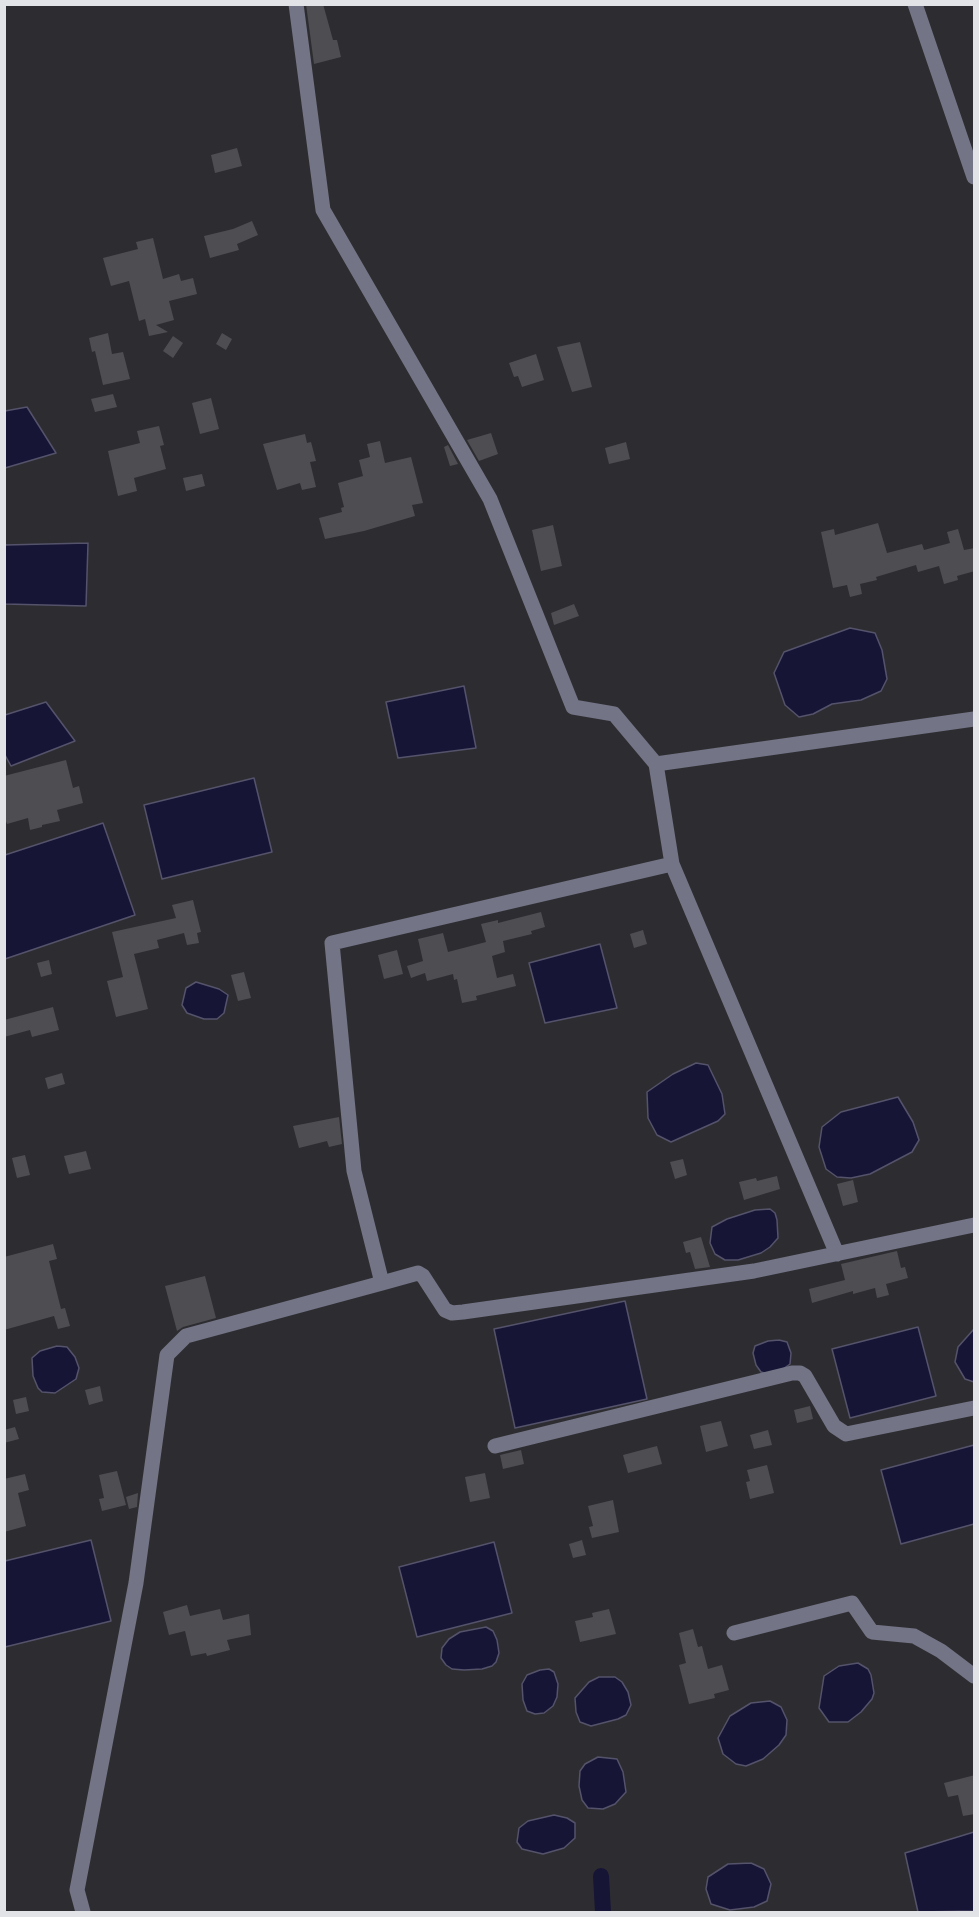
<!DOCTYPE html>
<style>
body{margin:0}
#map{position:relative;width:979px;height:1917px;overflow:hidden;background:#2d2d31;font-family:"Public Sans",sans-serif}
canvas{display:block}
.frame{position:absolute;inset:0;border:6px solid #e2e3e6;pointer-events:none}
</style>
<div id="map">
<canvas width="979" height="1917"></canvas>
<div class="frame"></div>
</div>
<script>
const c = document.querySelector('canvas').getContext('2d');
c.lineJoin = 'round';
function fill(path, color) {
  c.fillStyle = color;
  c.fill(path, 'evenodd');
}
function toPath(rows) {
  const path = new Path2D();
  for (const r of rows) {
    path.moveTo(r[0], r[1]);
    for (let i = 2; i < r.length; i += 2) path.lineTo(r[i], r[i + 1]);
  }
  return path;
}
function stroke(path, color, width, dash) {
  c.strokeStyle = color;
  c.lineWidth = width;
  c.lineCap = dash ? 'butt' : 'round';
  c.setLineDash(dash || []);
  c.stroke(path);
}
const water = toPath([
 [27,407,56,453,5,468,5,411,27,407],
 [88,543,86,606,5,604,5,545,88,543],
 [850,628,875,633,882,650,887,679,881,691,861,700,832,704,813,714,799,717,785,705,774,673,784,652,850,628],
 [464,686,476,748,398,758,386,702,464,686],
 [46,702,75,741,11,766,5,755,5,715,46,702],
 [254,778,272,852,162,879,144,805,254,778],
 [103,823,135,915,5,959,5,855,103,823],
 [600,944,617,1008,545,1023,529,963,600,944],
 [196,982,219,989,228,995,224,1013,217,1019,204,1019,187,1013,182,1005,186,988,196,982],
 [696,1063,708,1065,722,1094,725,1114,718,1121,671,1142,657,1135,648,1118,647,1092,673,1074,696,1063],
 [898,1097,913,1122,919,1140,912,1152,870,1174,851,1178,837,1177,826,1169,819,1147,822,1127,841,1112,898,1097],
 [770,1209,775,1213,777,1220,778,1238,770,1247,761,1253,738,1260,725,1260,715,1254,710,1243,712,1227,727,1219,755,1210,770,1209],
 [625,1301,647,1399,515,1428,494,1329,625,1301],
 [918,1327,936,1396,850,1418,832,1349,918,1327],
 [974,1329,974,1382,965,1379,955,1362,958,1347,974,1329],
 [779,1340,787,1342,791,1353,790,1364,783,1369,768,1374,761,1372,756,1365,753,1353,755,1346,768,1341,779,1340],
 [57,1346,67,1347,75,1357,79,1368,76,1379,55,1393,42,1392,38,1388,33,1376,32,1358,40,1351,57,1346],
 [974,1445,974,1524,901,1544,881,1470,974,1445],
 [91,1540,111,1621,5,1647,5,1561,91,1540],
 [494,1542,512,1613,417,1637,399,1567,494,1542],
 [486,1627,493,1631,497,1640,499,1653,496,1662,492,1666,482,1669,464,1670,452,1669,446,1665,441,1658,442,1648,449,1639,460,1632,486,1627],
 [858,1663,868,1669,871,1675,874,1693,872,1699,861,1712,848,1722,829,1722,819,1708,824,1676,839,1666,858,1663],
 [549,1669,554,1672,558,1684,557,1697,553,1706,544,1713,535,1714,527,1711,523,1700,522,1684,527,1675,540,1670,549,1669],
 [599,1677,615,1677,622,1682,628,1692,631,1705,626,1715,618,1719,591,1726,580,1722,576,1712,575,1698,589,1682,599,1677],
 [770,1701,781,1707,787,1720,786,1735,779,1745,763,1759,746,1766,736,1764,723,1754,718,1738,730,1716,751,1703,770,1701],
 [598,1757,617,1759,623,1772,626,1792,615,1804,603,1809,588,1808,582,1800,579,1786,580,1771,585,1764,598,1757],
 [554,1815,567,1818,575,1823,575,1838,564,1848,543,1854,522,1849,517,1842,519,1828,528,1821,554,1815],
 [974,1832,974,1911,918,1912,905,1853,974,1832],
 [751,1863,764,1869,771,1884,767,1901,754,1907,730,1910,711,1904,706,1889,708,1877,728,1864,751,1863]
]);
fill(water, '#171536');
stroke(water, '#54536b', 1.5);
stroke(toPath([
 [601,1876,603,1912]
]), '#171536', 16);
fill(toPath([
 [306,4,323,4,333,40,337,40,341,57,314,64],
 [237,148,242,166,215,173,211,155],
 [252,221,258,235,237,244,239,250,210,258,204,236,233,229],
 [153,238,163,279,179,274,181,281,193,278,197,294,169,301,174,320,156,325,168,332,149,336,145,319,139,321,129,281,111,286,103,258,138,249,136,242],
 [108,333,112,354,123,352,130,379,103,385,95,351,92,352,89,338],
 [222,333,232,339,226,350,216,344],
 [173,336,183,343,173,358,163,351],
 [580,342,592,387,572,392,557,347],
 [536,354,544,380,522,387,518,376,514,377,509,363],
 [113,394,117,407,95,412,91,399],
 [211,398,219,429,200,434,192,403],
 [159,426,164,445,160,446,166,469,134,478,137,491,118,496,108,451,140,443,137,431],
 [491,433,498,454,479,461,467,440],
 [305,434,307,443,311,442,316,461,310,462,316,487,302,490,300,483,277,490,263,444],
 [380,441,385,463,411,457,423,503,412,505,415,516,364,531,325,539,319,518,342,512,341,508,344,507,338,483,363,476,359,460,370,457,367,444],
 [626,442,630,459,609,464,605,448],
 [448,445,458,464,450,466,444,447],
 [202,474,205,486,186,491,183,478],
 [878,523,887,553,922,544,924,550,950,543,947,532,958,529,964,550,975,548,975,571,957,576,958,580,944,584,939,566,918,572,916,565,876,577,877,580,860,584,862,594,850,597,847,585,833,588,821,532,834,529,835,535],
 [553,525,562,566,541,571,532,530],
 [574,604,579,616,554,625,551,613],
 [66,760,73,788,79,786,83,803,57,810,60,821,42,825,42,827,30,830,28,818,7,824,4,816,4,776],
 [193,900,201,932,197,933,199,943,187,945,184,933,157,940,159,948,134,954,148,1009,116,1017,107,981,123,977,112,932,176,918,172,905],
 [541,912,545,927,531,931,532,934,503,941,505,952,492,956,497,978,513,974,516,986,476,996,477,1000,462,1003,457,979,454,980,453,974,427,981,425,973,411,978,407,966,423,961,418,939,443,933,448,952,486,942,481,924,498,920,498,923],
 [643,930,647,944,634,948,630,934],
 [397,950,403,974,384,979,378,955],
 [49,960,52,974,41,977,37,963],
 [244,972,251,998,238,1001,231,975],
 [53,1007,59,1030,32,1037,30,1030,4,1037,4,1020],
 [62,1073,65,1084,48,1089,45,1078],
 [339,1117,342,1144,329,1147,327,1141,299,1148,293,1126],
 [86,1151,91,1169,69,1174,64,1156],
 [25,1155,30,1175,17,1178,12,1158],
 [683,1159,687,1175,675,1179,670,1162],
 [777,1176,780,1189,744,1200,739,1182,756,1178,757,1181],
 [853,1180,858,1202,843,1206,837,1184],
 [701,1237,710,1267,695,1269,690,1252,686,1253,683,1242],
 [53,1244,57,1259,49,1261,61,1309,65,1308,70,1326,58,1329,54,1316,4,1330,4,1257],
 [897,1251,901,1268,905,1267,908,1278,886,1284,889,1295,877,1298,875,1288,853,1294,853,1291,812,1303,809,1289,845,1280,841,1264],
 [205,1276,216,1318,183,1327,177,1331,165,1286],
 [100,1386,103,1401,89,1405,85,1390],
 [26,1397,29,1411,16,1414,13,1400],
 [810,1406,813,1419,797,1423,794,1410],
 [721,1421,728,1446,706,1452,700,1426],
 [15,1427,19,1439,4,1443,4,1430],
 [768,1430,772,1445,754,1449,750,1435],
 [657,1446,662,1464,628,1473,623,1455],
 [521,1450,524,1464,503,1469,500,1455],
 [767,1465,774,1493,750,1499,746,1482,750,1481,747,1470],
 [117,1471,126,1505,102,1511,99,1499,104,1498,99,1475],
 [485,1473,490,1498,470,1502,465,1477],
 [25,1474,29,1490,18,1493,26,1526,4,1532,4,1479],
 [138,1493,137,1507,129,1509,126,1497],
 [613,1500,619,1532,592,1538,589,1527,593,1526,588,1506],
 [582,1540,586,1555,573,1558,569,1544],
 [187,1605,190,1616,220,1609,223,1620,249,1614,251,1635,227,1640,230,1650,207,1656,206,1653,191,1656,185,1631,169,1635,163,1612],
 [609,1609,616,1634,580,1642,575,1621,593,1617,592,1613],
 [693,1629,698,1647,702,1646,708,1669,722,1665,729,1690,714,1694,715,1698,689,1704,679,1665,686,1663,679,1633],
 [975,1775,975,1814,963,1816,958,1795,948,1797,944,1783]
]), '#4d4d52');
stroke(toPath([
 [296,4,323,210,490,499,573,707,614,714,656,764,974,719],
 [915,4,974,177],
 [656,764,672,864,837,1254],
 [672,864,332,943,354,1171,382,1283,418,1273,423,1276,445,1310,452,1313,463,1312,754,1271,974,1225],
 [495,1446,792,1373,800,1373,805,1376,834,1426,846,1434,974,1408],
 [734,1633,852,1603,872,1632,914,1636,941,1651,974,1676],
 [83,1912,77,1890,136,1583,167,1355,186,1336,382,1283]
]), '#737486', 15);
</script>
